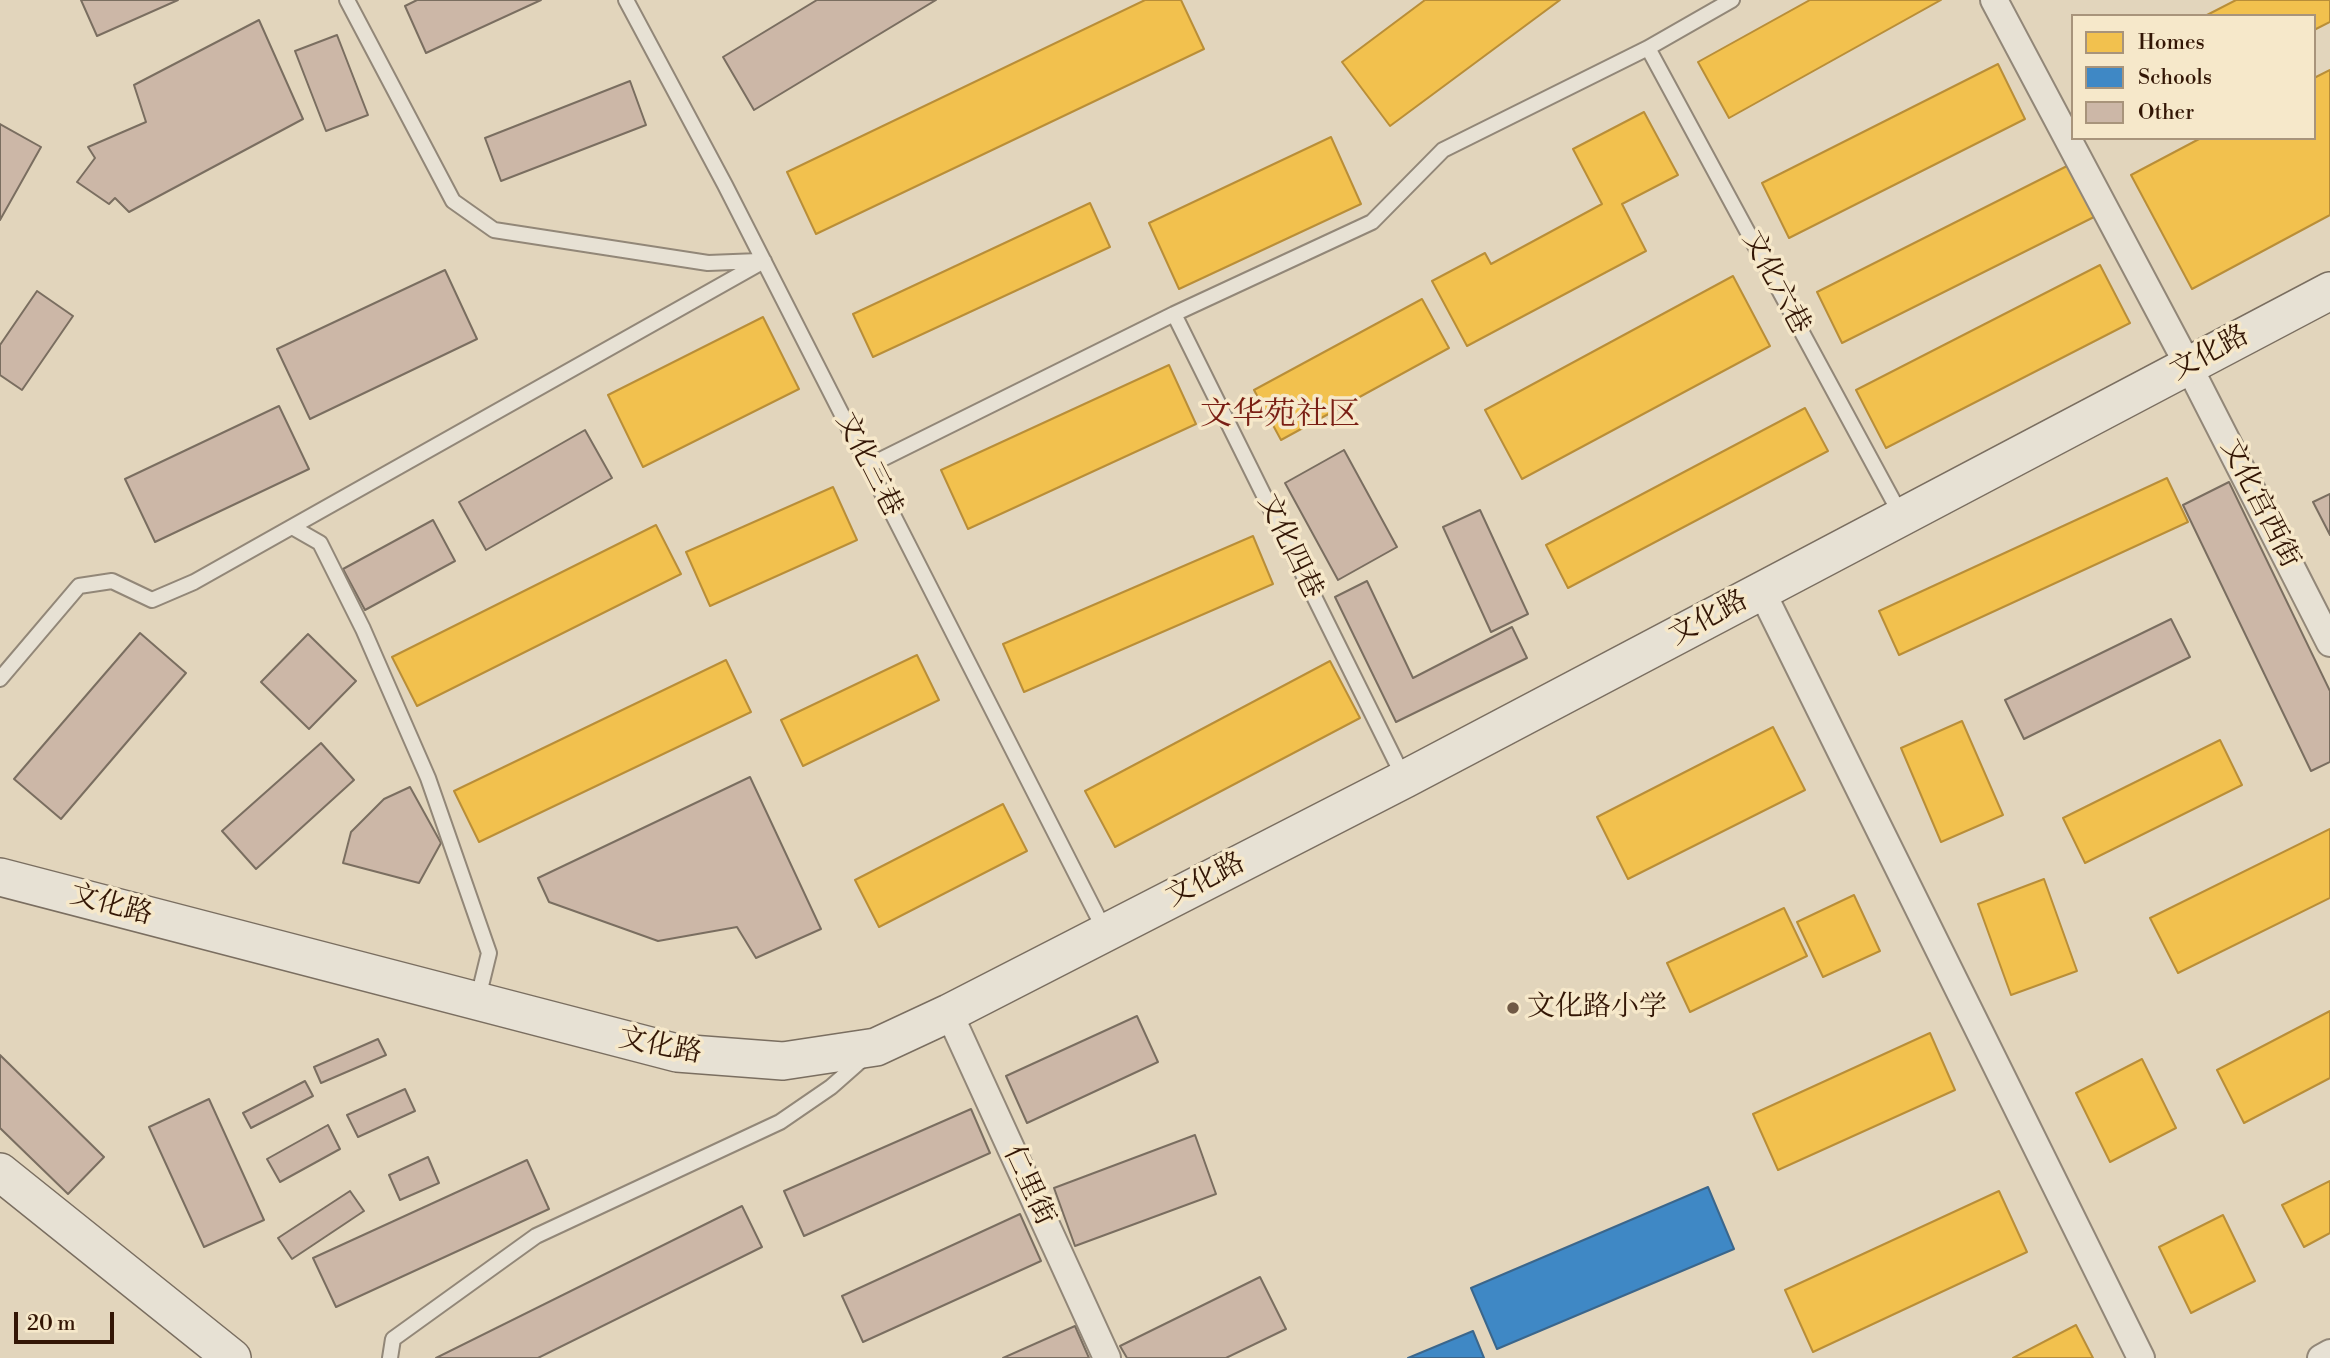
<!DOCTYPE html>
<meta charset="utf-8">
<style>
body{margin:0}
#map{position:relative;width:2330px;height:1358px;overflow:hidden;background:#e2d5bc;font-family:"Libre Bodoni",serif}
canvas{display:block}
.legend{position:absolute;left:2071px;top:14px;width:245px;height:126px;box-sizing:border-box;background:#f6e8ca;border:2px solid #a8947b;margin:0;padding:9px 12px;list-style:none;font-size:21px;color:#331605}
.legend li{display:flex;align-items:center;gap:14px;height:35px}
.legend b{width:35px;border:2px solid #a8947b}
.scale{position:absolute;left:14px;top:1312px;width:100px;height:32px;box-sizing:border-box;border:4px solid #331605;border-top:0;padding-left:9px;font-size:21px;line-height:24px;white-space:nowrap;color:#331605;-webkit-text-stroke:5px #f6e8ca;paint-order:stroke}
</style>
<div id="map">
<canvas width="2330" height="1358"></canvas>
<ul class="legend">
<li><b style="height:19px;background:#f2c14e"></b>Homes</li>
<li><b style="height:19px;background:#3f88c5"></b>Schools</li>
<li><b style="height:19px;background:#ccb7a7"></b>Other</li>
</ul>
<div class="scale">20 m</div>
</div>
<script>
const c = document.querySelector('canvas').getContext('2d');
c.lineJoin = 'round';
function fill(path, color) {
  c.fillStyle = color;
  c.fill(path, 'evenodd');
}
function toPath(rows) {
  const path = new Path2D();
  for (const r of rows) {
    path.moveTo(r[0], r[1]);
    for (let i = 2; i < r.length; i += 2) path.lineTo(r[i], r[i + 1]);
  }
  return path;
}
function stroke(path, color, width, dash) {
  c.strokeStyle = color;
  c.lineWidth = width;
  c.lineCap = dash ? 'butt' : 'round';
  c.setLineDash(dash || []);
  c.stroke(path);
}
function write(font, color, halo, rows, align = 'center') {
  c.font = font + ' "Libre Bodoni","Noto Serif SC",serif';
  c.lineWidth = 7;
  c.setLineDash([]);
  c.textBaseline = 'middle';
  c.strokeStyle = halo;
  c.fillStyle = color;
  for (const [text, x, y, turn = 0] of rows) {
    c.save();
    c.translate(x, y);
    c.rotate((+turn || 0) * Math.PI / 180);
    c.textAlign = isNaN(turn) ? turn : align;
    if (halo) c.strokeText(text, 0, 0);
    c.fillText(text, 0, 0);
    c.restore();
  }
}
const homes = toPath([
 [1145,0,1181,0,1204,49,816,234,787,172,1145,0],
 [1425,0,1560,0,1390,126,1342,62,1425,0],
 [1810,0,1941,0,1729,118,1698,62,1810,0],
 [2236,0,2330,0,2330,22,2314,30,2314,16,2205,16,2236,0],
 [1998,64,2025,119,1789,238,1762,183,1998,64],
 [2330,70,2330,215,2192,289,2131,175,2201,138,2314,138,2314,78,2330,70],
 [1644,112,1678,175,1622,204,1646,251,1467,346,1432,281,1485,253,1491,264,1602,204,1573,149,1644,112],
 [1331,137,1361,204,1179,289,1149,223,1331,137],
 [2069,165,2094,217,1842,343,1817,292,2069,165],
 [1090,203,1110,247,873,357,853,314,1090,203],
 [2100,265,2130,323,1886,448,1856,390,2100,265],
 [1733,276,1770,346,1522,479,1485,410,1733,276],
 [1422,299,1449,348,1281,440,1254,390,1422,299],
 [763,317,799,389,643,467,608,395,763,317],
 [1169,365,1196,424,968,529,941,470,1169,365],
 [1805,408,1828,451,1568,588,1546,545,1805,408],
 [2167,478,2188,522,1899,655,1879,611,2167,478],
 [833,487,857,540,710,606,686,552,833,487],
 [656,525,681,574,417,706,392,657,656,525],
 [1253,536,1273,584,1024,692,1003,644,1253,536],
 [917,655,939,700,803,766,781,720,917,655],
 [726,660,751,712,479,842,454,791,726,660],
 [1330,661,1360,718,1115,847,1085,791,1330,661],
 [1962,721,2003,815,1941,842,1901,748,1962,721],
 [1773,727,1805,790,1628,879,1597,817,1773,727],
 [2220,740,2242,785,2085,863,2063,818,2220,740],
 [1003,804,1027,851,879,927,855,880,1003,804],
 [2330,829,2330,898,2178,973,2150,918,2330,829],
 [2044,879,2077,971,2011,995,1978,904,2044,879],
 [1854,895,1880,951,1823,977,1797,922,1854,895],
 [1784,908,1807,956,1690,1012,1667,963,1784,908],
 [2330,1011,2330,1078,2244,1123,2217,1070,2330,1011],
 [1930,1033,1955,1090,1778,1170,1753,1114,1930,1033],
 [2142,1059,2176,1128,2110,1162,2076,1093,2142,1059],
 [2330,1181,2330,1233,2304,1247,2282,1205,2330,1181],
 [1999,1191,2027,1252,1813,1352,1785,1290,1999,1191],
 [2223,1215,2255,1281,2191,1313,2159,1247,2223,1215],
 [2076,1325,2093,1358,2013,1358,2076,1325]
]);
fill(homes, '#f2c14e');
stroke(homes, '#b98e38', 2);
const schools = toPath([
 [1708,1187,1734,1249,1497,1349,1471,1288,1708,1187],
 [1473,1331,1484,1358,1408,1358,1473,1331]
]);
fill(schools, '#3f88c5');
stroke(schools, '#3b668b', 2);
const building = toPath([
 [81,0,178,0,97,36,81,0],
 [417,0,541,0,426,53,405,6,417,0],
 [817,0,936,0,754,110,723,57,817,0],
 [259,20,303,119,129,212,115,198,109,204,77,182,95,158,88,147,146,122,134,85,259,20],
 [337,35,368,115,326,131,295,51,337,35],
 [630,81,646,125,501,181,485,138,630,81],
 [0,124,41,147,0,220,0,124],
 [445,270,477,339,310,419,277,349,445,270],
 [37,291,73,316,22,390,0,375,0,345,37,291],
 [279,406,309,469,155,542,125,479,279,406],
 [585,430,612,478,486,550,459,502,585,430],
 [1344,450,1397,547,1338,580,1285,483,1344,450],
 [2229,482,2330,691,2330,762,2311,771,2183,505,2229,482],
 [2330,494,2330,535,2313,502,2330,494],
 [1480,510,1528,614,1491,632,1443,527,1480,510],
 [433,520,455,561,365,610,343,569,433,520],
 [1367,581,1413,678,1512,627,1527,658,1396,722,1335,597,1367,581],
 [2171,619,2190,657,2024,739,2005,700,2171,619],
 [140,633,186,673,61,819,14,779,140,633],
 [308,634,356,681,309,729,261,682,308,634],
 [321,743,354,780,256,869,222,831,321,743],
 [750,777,821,929,756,958,737,927,658,941,549,902,538,878,750,777],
 [410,787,441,843,419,883,343,863,351,832,384,799,410,787],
 [1137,1016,1158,1062,1027,1123,1006,1076,1137,1016],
 [378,1039,386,1055,321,1083,314,1067,378,1039],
 [0,1055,104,1157,68,1194,0,1128,0,1055],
 [305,1081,313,1096,251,1128,243,1113,305,1081],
 [405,1089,415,1111,358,1137,347,1115,405,1089],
 [209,1099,264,1220,204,1247,149,1127,209,1099],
 [971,1109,990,1153,804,1236,784,1191,971,1109],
 [328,1125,340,1149,280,1182,267,1159,328,1125],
 [1195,1135,1216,1194,1075,1246,1054,1188,1195,1135],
 [428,1157,439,1183,400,1200,389,1175,428,1157],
 [527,1160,549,1209,336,1307,313,1258,527,1160],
 [350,1191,364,1211,292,1259,278,1238,350,1191],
 [742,1206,762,1247,538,1358,436,1358,742,1206],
 [1020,1214,1041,1261,863,1342,842,1296,1020,1214],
 [1260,1277,1286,1329,1226,1358,1127,1358,1120,1346,1260,1277],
 [1075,1326,1089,1358,1003,1358,1075,1326]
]);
fill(building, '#ccb7a7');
stroke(building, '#7a6e60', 2);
const lane = toPath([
 [347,0,453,201,494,230,708,263,759,261],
 [626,0,725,185,1105,931],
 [1648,48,1902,517],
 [1174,314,1404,778],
 [868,466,1174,314,1372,222,1443,150,1648,48,1732,0],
 [292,527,320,543,363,629,428,778,489,953,477,1002],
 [0,679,79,586,112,581,152,600,194,582,764,261],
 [390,1358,393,1339,536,1236,780,1122,831,1087,865,1057]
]);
const street = toPath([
 [1994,0,2188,365,2330,643],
 [1762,592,2141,1358],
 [949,1013,1107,1358],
 [2321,1358,2330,1353]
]);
const secondary = toPath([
 [0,877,677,1053,783,1061,876,1047,949,1013,1405,779,2330,291],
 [0,1172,232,1358]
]);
stroke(lane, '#928778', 18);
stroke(street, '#928778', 30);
stroke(secondary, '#7a6e60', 40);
stroke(lane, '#e7e1d4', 14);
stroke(street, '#e7e1d4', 26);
stroke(secondary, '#e7e1d4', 37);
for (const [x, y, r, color] of [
 [1513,1008,7,"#705945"]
]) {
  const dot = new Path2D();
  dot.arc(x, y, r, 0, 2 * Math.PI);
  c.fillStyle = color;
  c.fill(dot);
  stroke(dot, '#f6e8ca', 2.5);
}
write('28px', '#331605', '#f6e8ca', [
 ["文化六巷",1775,283,62],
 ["文化路",2210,354,-28],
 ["文化三巷",868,465,63],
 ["文化宫西街",2259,504,63],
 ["文化四巷",1289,547,64],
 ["文化路",1709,619,-28],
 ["文化路",1206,881,-27],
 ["文化路",111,906,15],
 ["文化路",660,1047,11],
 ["仁里街",1028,1186,65]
]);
write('28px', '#331605', '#f6e8ca', [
 ["文化路小学",1527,1008]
], 'left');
write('32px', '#7a1f14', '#f6e8ca', [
 ["文华苑社区",1280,416]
]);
</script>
